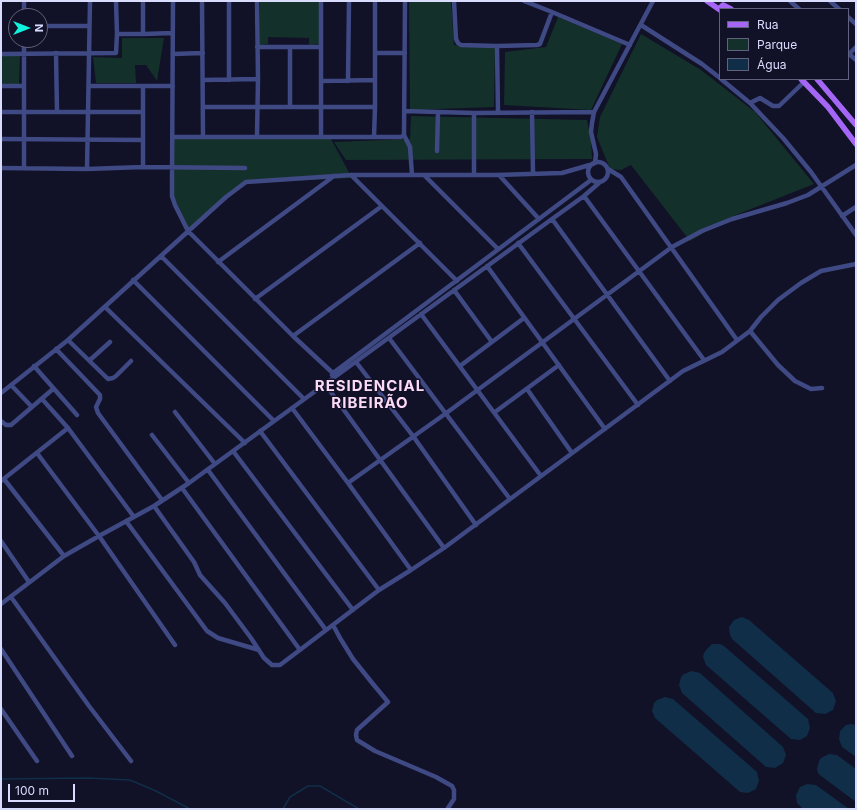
<!DOCTYPE html>
<meta charset="utf-8">
<style>
body{margin:0}
#map{position:relative;width:857px;height:810px;overflow:hidden;background:#111127;font-family:Inter,sans-serif}
canvas{display:block}
.frame{position:absolute;inset:0;border:2px solid #d9dcfd;pointer-events:none}
.legend{position:absolute;left:719px;top:8px;width:130px;height:72px;box-sizing:border-box;background:#111127;border:1px solid #61627d;margin:0;padding:5px 7px;list-style:none;font-size:12px;color:#d9dcfd}
.legend li{display:flex;align-items:center;gap:8px;height:20px}
.legend b{width:20px;border:1px solid #61627d}
.north{position:absolute;left:8px;top:8px;width:40px;height:40px;box-sizing:border-box;background:#111127;border:1px solid #61627d;border-radius:50%;rotate:90deg;font-size:11px;font-weight:700;line-height:16px;text-align:center;color:#d9dcfd}
.north::after{content:'';display:block;margin:auto;width:14px;height:18px;background:#10f2dd;clip-path:polygon(50% 0,100% 100%,50% 72%,0 100%)}
.scale{position:absolute;left:8px;top:784px;width:67px;height:18px;box-sizing:border-box;border:2px solid #d9dcfd;border-top:0;padding-left:5px;font-size:12px;line-height:14px;white-space:nowrap;color:#d9dcfd;-webkit-text-stroke:3px #111127;paint-order:stroke}
</style>
<div id="map">
<canvas width="857" height="810"></canvas>
<div class="frame"></div>
<ul class="legend">
<li><b style="height:5px;background:#a566f6"></b>Rua</li>
<li><b style="height:11px;background:#14302a"></b>Parque</li>
<li><b style="height:11px;background:#102e47"></b>Água</li>
</ul>
<div class="north">N</div>
<div class="scale">100 m</div>
</div>
<script>
const c = document.querySelector('canvas').getContext('2d');
c.lineJoin = 'round';
function fill(path, color) {
  c.fillStyle = color;
  c.fill(path, 'evenodd');
}
function toPath(rows) {
  const path = new Path2D();
  for (const r of rows) {
    if (r.length === 3) {
      path.moveTo(r[0] + r[2], r[1]);
      path.arc(r[0], r[1], r[2], 0, 2 * Math.PI);
      continue;
    }
    path.moveTo(r[0], r[1]);
    for (let i = 2; i < r.length; i += 2) path.lineTo(r[i], r[i + 1]);
  }
  return path;
}
function stroke(path, color, width, dash) {
  c.strokeStyle = color;
  c.lineWidth = width;
  c.lineCap = dash ? 'butt' : 'round';
  c.setLineDash(dash || []);
  c.stroke(path);
}
function write(font, color, halo, rows, align = 'center') {
  c.font = font + ' Inter,sans-serif';
  c.lineWidth = 3;
  c.setLineDash([]);
  c.textBaseline = 'middle';
  c.strokeStyle = halo;
  c.fillStyle = color;
  for (const [text, x, y, turn = 0] of rows) {
    c.save();
    c.translate(x, y);
    c.rotate((+turn || 0) * Math.PI / 180);
    c.textAlign = isNaN(turn) ? turn : align;
    if (halo) c.strokeText(text, 0, 0);
    c.fillText(text, 0, 0);
    c.restore();
  }
}
fill(toPath([
 [260,1,319,1,319,44,309,45,309,38,268,37,268,44,259,45],
 [409,1,451,1,454,45,495,48,494,107,410,110],
 [558,17,622,44,591,110,504,105,505,52,546,47],
 [641,34,701,70,755,112,814,184,731,217,690,241,631,165,621,170,610,169,597,137,600,117],
 [122,38,164,38,157,81,146,65,135,65,136,83,96,83,93,57,122,58],
 [1,56,20,56,19,84,1,84],
 [411,116,587,120,591,140,592,159,346,160,334,142,410,139],
 [173,137,330,137,352,178,246,183,188,231,173,195]
]), '#14302a');
fill(toPath([
 [742,617,749,620,833,693,836,701,833,710,825,714,816,713,732,639,730,635,729,627,734,620],
 [712,644,720,644,724,646,808,719,810,728,807,736,800,740,791,739,706,665,703,657,704,653,706,650],
 [692,671,700,673,783,747,786,755,783,763,775,768,766,767,682,693,679,685,681,677,684,674],
 [665,697,673,699,757,772,759,781,756,789,748,793,740,792,655,718,652,711,654,703,657,700],
 [850,724,856,725,856,757,842,747,839,739,840,731,846,725],
 [829,754,837,755,856,769,856,802,821,776,818,773,817,769,819,761,821,758],
 [807,784,816,785,849,809,803,809,797,803,796,795,800,787]
]), '#102e47');
stroke(toPath([
 [1,779,88,778,130,780,156,791,190,809],
 [283,809,290,797,308,786,320,786,359,809]
]), '#102e47', 1.5);
stroke(toPath([
 [116,1,117,34],
 [143,1,143,34,173,33],
 [173,1,172,180,172,196,175,205,188,231,293,336,336,376],
 [202,1,203,137],
 [229,1,229,80],
 [257,1,258,79],
 [321,1,321,136],
 [405,1,404,135,410,147,412,175],
 [454,1,456,39,458,43,461,45,497,46,537,45,540,44,552,12],
 [524,1,552,12,630,45],
 [790,1,799,9],
 [830,1,839,9],
 [24,16,24,1],
 [848,17,856,24],
 [641,25,702,64,720,78],
 [40,26,89,26],
 [497,46,498,112],
 [257,47,321,47],
 [290,47,290,107],
 [56,53,57,112],
 [375,53,405,53],
 [848,53,856,60],
 [1,54,116,53,117,34,143,34],
 [173,54,203,53],
 [849,54,856,47],
 [721,79,750,103,783,138,811,172,856,235],
 [203,80,258,79,257,136],
 [321,81,375,80],
 [348,81,349,1],
 [1,86,24,86],
 [89,86,173,86],
 [143,86,143,112],
 [750,103,760,98,773,106,779,106,804,82],
 [203,107,375,107,374,137],
 [375,107,375,1],
 [404,111,474,113,594,112],
 [1,112,143,112,143,167],
 [532,112,533,173],
 [474,113,474,175],
 [173,137,401,137,404,135],
 [1,139,143,140],
 [437,151,438,112],
 [598,172,10],
 [595,163,596,154,591,132,592,123,594,112,653,1],
 [1,168,87,169,143,167,245,168],
 [24,168,24,40],
 [87,169,90,1],
 [608,169,621,177,737,340],
 [351,175,457,281],
 [424,175,498,249],
 [499,175,539,219],
 [584,196,704,360],
 [842,216,856,207],
 [552,219,670,381],
 [518,243,638,405],
 [161,256,304,399],
 [218,262,334,176],
 [487,266,605,429],
 [133,280,274,421],
 [454,290,492,342],
 [255,299,382,206],
 [105,307,245,443],
 [421,314,541,476],
 [750,331,778,365,795,381,811,389,822,388],
 [293,336,420,243],
 [389,338,510,499],
 [68,340,108,379,113,378,116,376,131,361],
 [56,349,100,395,100,399,96,407,98,413,162,500],
 [90,360,110,342],
 [356,362,413,436,476,525],
 [34,366,77,415],
 [460,366,524,318],
 [332,375,333,373,591,180],
 [325,384,444,548],
 [11,385,32,407],
 [527,389,572,453],
 [1,393,68,340,226,197,246,182,351,175,496,175,562,173,593,164],
 [42,399,68,428],
 [292,408,348,483],
 [175,412,215,464],
 [495,412,559,365],
 [1,421,6,425,11,425,53,389],
 [260,431,379,590],
 [152,435,189,483],
 [233,451,353,610],
 [37,453,99,536,175,645],
 [208,470,326,630],
 [4,479,64,556],
 [1,481,68,428,134,517],
 [182,488,300,650],
 [154,506,194,562,200,575,225,603,251,638,264,658,272,665,280,665,379,590,411,570,444,548,683,371,722,352,750,331,761,317,778,300,801,283,821,271,856,264],
 [126,521,207,631,218,638,259,650],
 [1,541,29,582],
 [411,570,348,483,445,414,672,247,702,231,732,219,787,203,808,195,856,165],
 [11,597,89,706,131,761],
 [1,604,64,556,99,536,154,506,189,483,552,219,584,196,599,183],
 [333,625,340,638,353,659,373,684,388,702,357,730,356,735,357,740,375,751,436,777,452,786,454,790,454,799,448,808],
 [1,649,72,756],
 [1,709,37,761]
]), '#3f4983', 4.5);
stroke(toPath([
 [707,1,720,10],
 [719,9,723,5,731,9],
 [801,79,828,107,856,144],
 [817,79,856,125]
]), '#a566f6', 5.5);
c.letterSpacing = '1px';
write('bold 15px', '#fddbf7', '#111127', [
 ["RESIDENCIAL",370,386],
 ["RIBEIRÃO",370,403]
]);
c.letterSpacing = '0px';
</script>
